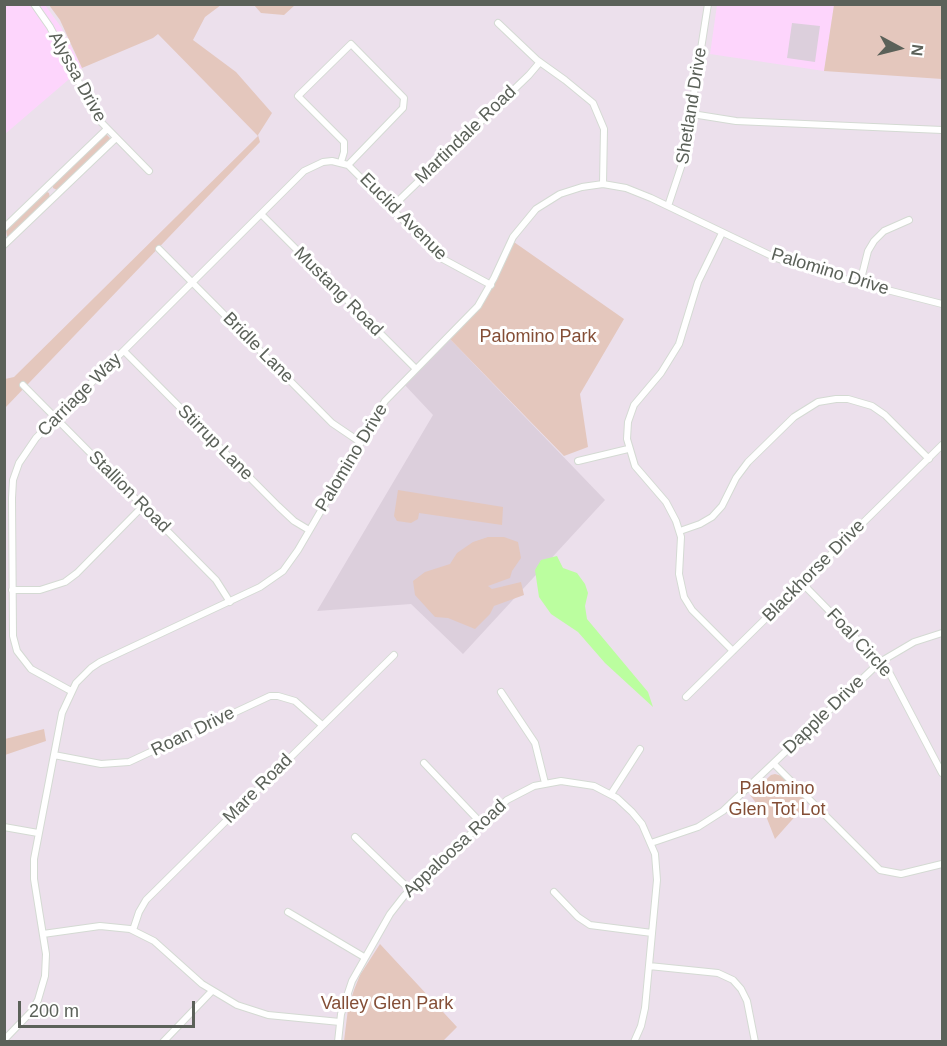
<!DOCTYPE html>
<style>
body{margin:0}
#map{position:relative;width:947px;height:1046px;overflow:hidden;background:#ece0ec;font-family:Helvetica,sans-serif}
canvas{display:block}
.frame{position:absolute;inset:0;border:6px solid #5b6159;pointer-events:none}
.north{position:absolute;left:869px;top:18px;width:60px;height:60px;-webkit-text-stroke:4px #fff;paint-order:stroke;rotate:97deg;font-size:16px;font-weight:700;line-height:24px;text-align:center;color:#5b6159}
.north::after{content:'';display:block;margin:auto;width:21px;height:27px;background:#5b6159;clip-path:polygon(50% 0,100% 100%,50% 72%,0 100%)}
.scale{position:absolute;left:18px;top:1001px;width:177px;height:27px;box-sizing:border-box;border:3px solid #5b6159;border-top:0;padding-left:8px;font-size:18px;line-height:21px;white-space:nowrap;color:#5b6159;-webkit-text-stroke:4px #fff;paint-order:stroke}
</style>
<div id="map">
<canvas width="947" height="1046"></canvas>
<div class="frame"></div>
<div class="north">N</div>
<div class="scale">200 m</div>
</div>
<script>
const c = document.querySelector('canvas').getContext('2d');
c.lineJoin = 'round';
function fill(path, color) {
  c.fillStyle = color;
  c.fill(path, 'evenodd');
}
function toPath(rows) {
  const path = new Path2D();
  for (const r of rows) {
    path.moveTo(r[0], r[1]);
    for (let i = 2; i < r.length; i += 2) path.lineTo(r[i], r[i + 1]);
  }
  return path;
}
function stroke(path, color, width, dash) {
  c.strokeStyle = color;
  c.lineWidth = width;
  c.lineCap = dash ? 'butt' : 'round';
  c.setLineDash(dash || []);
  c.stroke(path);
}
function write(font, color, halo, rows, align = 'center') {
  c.font = font + ' Helvetica,sans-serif';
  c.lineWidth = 6;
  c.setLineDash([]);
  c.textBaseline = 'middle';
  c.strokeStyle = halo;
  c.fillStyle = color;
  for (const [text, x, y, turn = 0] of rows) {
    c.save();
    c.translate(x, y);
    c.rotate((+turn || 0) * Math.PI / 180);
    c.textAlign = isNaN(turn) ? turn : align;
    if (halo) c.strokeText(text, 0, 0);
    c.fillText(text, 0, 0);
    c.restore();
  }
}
fill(toPath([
 [5,5,45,5,61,27,82,68,5,134],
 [717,5,834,5,824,71,710,54]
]), '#fdd5fc');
fill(toPath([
 [792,23,820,26,815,62,787,58],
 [448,337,605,500,463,654,411,604,317,611,433,415,402,382]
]), '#dccfdc');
fill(toPath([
 [85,4,221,5,205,17,193,40,236,72,272,113,258,135,260,142,5,408,5,379,14,377,258,136,158,34,153,38,82,68,60,20,49,5],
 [254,5,295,5,284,15,261,13],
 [834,5,942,5,942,79,824,71],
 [106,134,110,138,109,141,57,190,53,188,53,184],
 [47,192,49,193,50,198,9,236,7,236,6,230],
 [511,240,624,319,580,394,588,447,564,456,448,337,471,314],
 [398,490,503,507,502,525,419,513,418,519,411,523,397,521,394,516],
 [488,537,504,537,518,542,521,558,512,571,510,578,488,586,492,589,521,582,524,595,494,606,490,614,475,629,448,618,435,617,415,595,413,581,425,572,450,564,457,553,473,542],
 [44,729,46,741,5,755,5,739],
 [775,774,782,776,807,803,775,839,766,816,750,795,771,775],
 [380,944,457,1027,443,1041,344,1041,348,1009,354,990,360,975]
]), '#e4c7bd');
fill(toPath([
 [557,556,563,568,577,573,585,584,588,593,585,606,587,619,648,692,653,707,605,663,578,632,551,614,539,597,535,570,541,560]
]), '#bbfe9f');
const minor = toPath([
 [34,4,50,27,98,119,149,171],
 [498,23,537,60,565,80,593,103,604,129,603,184],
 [692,114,736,121,942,130],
 [341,162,344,152,344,142,298,96,351,44,404,98,403,108,348,165],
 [668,206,684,158,708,4],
 [392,207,529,75,540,62],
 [261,214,416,369],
 [4,228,107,129],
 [722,233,698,282,679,344,661,373,634,405,628,422,627,439,635,466,666,502,676,521,681,537,679,574,684,597,692,610,733,651],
 [4,245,116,138],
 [159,249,332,423,360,442],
 [860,283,868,251,874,241,884,231,909,220],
 [124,351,278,506,294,521,309,530],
 [23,385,216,580,230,602],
 [578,461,628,449],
 [680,531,700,524,712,517,722,506,736,478,748,462,794,417,818,402,836,399,848,399,872,406,885,415,929,459],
 [802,583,889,672,942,773],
 [12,590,40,590,65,582,77,573,143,506],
 [71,691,31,669,17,651,13,636,12,498,13,480,19,463,36,438,304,171,323,162,332,161,348,165,441,258,491,285],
 [501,692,535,743,545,783],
 [686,697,942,445],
 [54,755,101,764,129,762,270,696,278,696,295,701,322,725],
 [424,763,481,823],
 [774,764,880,870,901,874,942,864],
 [611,794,640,749],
 [4,827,38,833],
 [355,837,410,890],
 [651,843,698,827,723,811,880,662,914,642,942,633],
 [554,892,578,917,590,925,652,933],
 [288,912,364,957],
 [133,930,139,912,146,900,394,655],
 [43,934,100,926,130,929,154,941,202,984,237,1005,268,1015,340,1022],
 [649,966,718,973,733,980,741,989,747,1001,755,1042],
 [4,1040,32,1011,38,1000,45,976,46,954,34,879,34,859,62,713,76,683,91,668,100,662,260,587,283,571,298,550,385,401,478,306,494,278,513,237,536,209,560,194,582,187,603,184,626,188,651,198,776,258,821,273,942,304],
 [163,1042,212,991],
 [338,1042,341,1014,352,981,390,914,404,896,507,800,534,786,561,781,594,786,617,798,632,812,642,824,655,854,657,880,645,1008,641,1026,634,1042]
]);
stroke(minor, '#d4dad3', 8);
stroke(minor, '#fff', 6);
write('18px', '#5b6159', '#fff', [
 ["Alyssa Drive",77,77,61],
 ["Shetland Drive",692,106,-81],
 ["Martindale Road",466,135,-44],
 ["Euclid Avenue",403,217,45],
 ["Palomino Drive",830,272,17],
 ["Mustang Road",338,292,45],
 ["Bridle Lane",258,348,45],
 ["Carriage Way",80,395,-45],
 ["Stirrup Lane",215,443,45],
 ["Palomino Drive",352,458,-59],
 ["Stallion Road",129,492,45],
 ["Blackhorse Drive",814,571,-45],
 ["Foal Circle",859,643,47],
 ["Dapple Drive",824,715,-44],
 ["Roan Drive",193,732,-26],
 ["Mare Road",258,789,-45],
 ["Appaloosa Road",455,849,-43]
]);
write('18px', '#844e36', '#fff', [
 ["Palomino Park",538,337],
 ["Palomino",777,789],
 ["Glen Tot Lot",777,810],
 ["Valley Glen Park",387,1004]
]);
</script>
